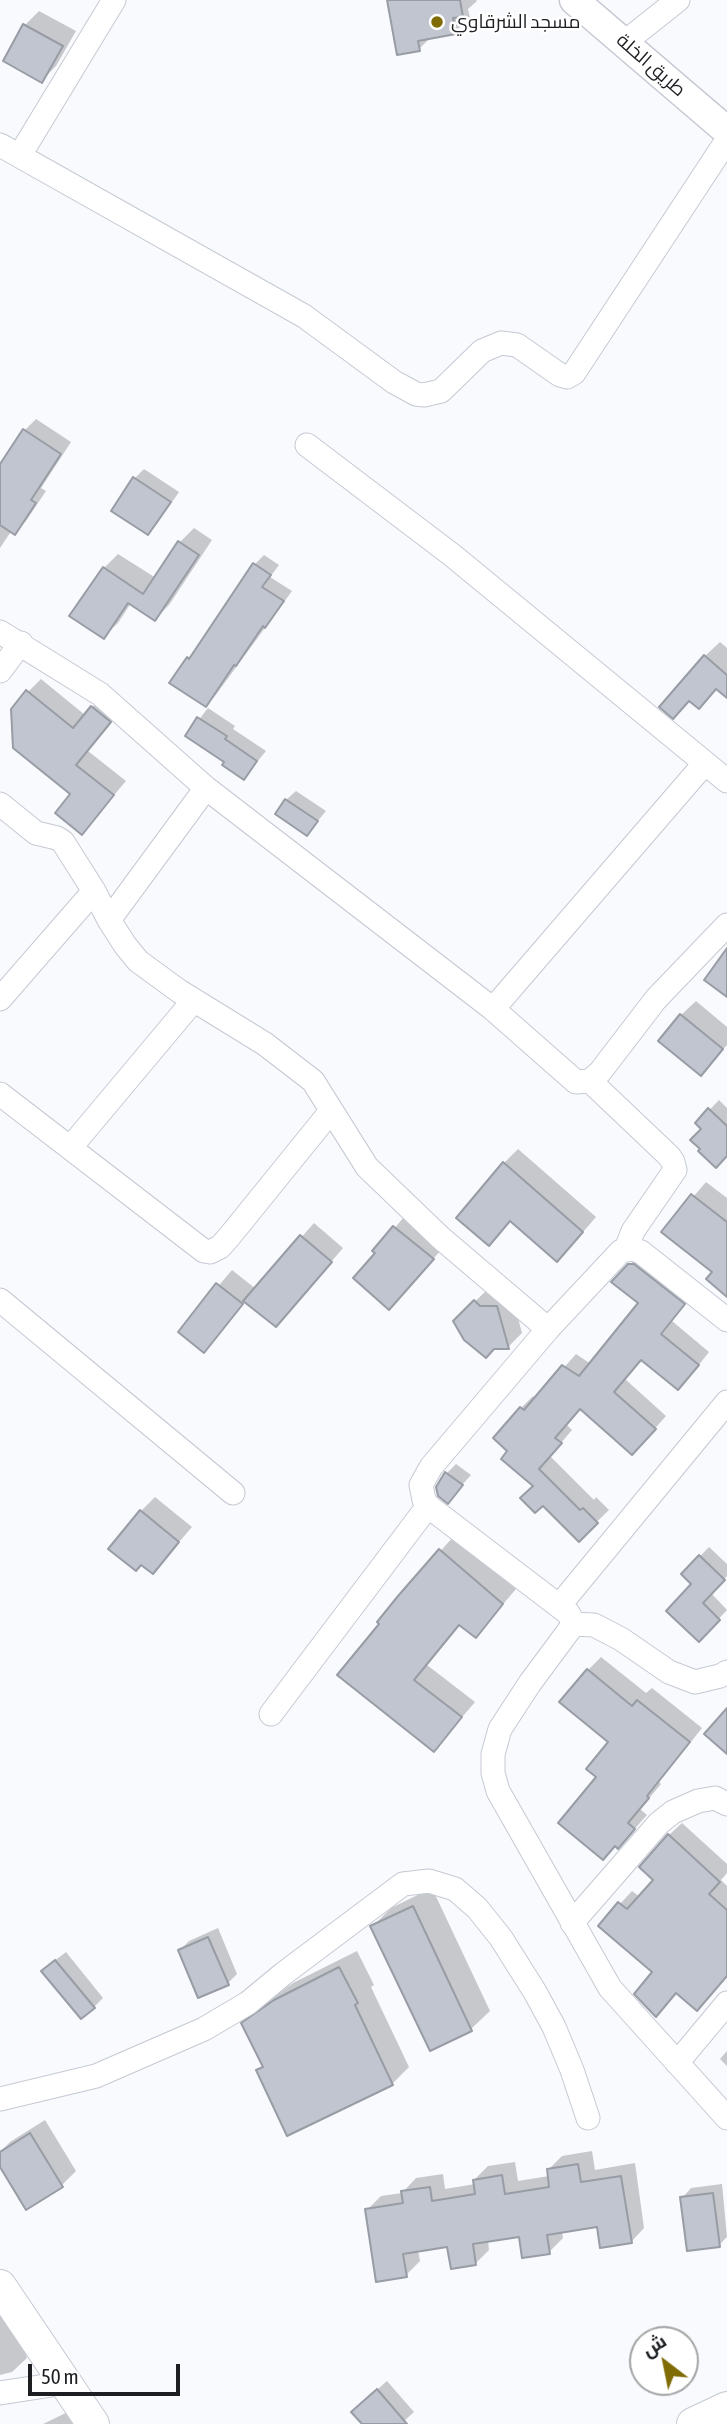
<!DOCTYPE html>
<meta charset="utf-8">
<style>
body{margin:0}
#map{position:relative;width:727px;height:2424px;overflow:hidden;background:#f9fafe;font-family:"Asap Condensed",Cairo,sans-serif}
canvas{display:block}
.north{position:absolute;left:629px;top:2326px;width:70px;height:70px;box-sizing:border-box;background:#fff;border:2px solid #a4a5a6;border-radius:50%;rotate:328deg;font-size:19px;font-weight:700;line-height:28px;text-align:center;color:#1c1e21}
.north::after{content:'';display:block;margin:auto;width:24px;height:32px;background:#806c06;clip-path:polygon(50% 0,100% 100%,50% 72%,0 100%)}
.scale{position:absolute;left:28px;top:2364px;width:152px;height:32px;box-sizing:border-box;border:4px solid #1c1e21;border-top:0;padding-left:9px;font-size:21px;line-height:24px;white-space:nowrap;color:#1c1e21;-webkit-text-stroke:5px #fff;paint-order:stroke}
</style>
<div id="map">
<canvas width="727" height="2424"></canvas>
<div class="north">ش</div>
<div class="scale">50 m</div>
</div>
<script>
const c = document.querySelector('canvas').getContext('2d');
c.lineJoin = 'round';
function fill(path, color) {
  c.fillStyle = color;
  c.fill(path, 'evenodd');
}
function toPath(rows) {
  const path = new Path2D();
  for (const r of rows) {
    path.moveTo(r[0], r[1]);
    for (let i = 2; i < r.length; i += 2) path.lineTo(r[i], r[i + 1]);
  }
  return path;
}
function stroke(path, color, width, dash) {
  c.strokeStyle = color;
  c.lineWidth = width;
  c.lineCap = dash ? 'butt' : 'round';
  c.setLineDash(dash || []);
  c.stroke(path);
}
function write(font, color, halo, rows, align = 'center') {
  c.font = font + ' "Asap Condensed",Cairo,sans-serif';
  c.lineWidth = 5;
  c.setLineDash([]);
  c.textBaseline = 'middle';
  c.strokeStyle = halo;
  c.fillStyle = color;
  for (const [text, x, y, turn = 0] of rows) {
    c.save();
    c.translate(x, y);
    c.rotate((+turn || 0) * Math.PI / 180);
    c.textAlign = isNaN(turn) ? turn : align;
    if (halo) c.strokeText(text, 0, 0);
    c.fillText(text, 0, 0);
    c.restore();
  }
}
fill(toPath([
 [389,0,476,0,477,1,468,9,470,18,455,32,432,36,419,49],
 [39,11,76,31,56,66,42,80,25,25],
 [36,419,71,442,41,488,46,491,26,521,15,532,12,530,0,548,0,466,25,430],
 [144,469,179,492,157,524,148,533,135,478],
 [194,528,212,540,169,605,155,619,131,603,118,623,103,637,104,568,118,554,156,578,180,542],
 [264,555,279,565,270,577,292,591,215,696,206,705,188,658,198,648,255,564],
 [720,642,727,648,727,690,717,687,705,656],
 [41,679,85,715,105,694,123,709,88,751,126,781,82,833,72,794,28,692],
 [208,708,235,726,233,729,266,751,244,778,227,762,187,735],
 [296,791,326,811,307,834,286,800],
 [696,1001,727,1027,727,1045,701,1073,681,1015],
 [719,1100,727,1108,727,1154,697,1123],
 [518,1149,596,1217,571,1246,511,1220,489,1244,504,1163],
 [706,1182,727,1198,727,1295,714,1271,663,1232],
 [404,1217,442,1249,398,1298,375,1251],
 [314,1223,343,1248,289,1311,246,1301,204,1350,180,1331,232,1270,256,1289],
 [642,1252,696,1292,672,1321,709,1352,690,1376,642,1359,625,1379,666,1416,644,1441,581,1407,566,1424,572,1430,550,1456,594,1500,596,1497,609,1510,579,1539,510,1451,521,1408,533,1396,536,1399,576,1354,591,1364,640,1303,614,1282],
 [490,1287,511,1292,522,1333,508,1347,455,1321],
 [456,1464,471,1475,448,1501,438,1488,447,1473],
 [155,1497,192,1527,153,1572,141,1563,141,1511],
 [454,1536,516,1589,476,1636,460,1623,427,1665,475,1702,434,1750,381,1624,399,1597],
 [709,1547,727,1564,727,1576,711,1593,727,1610,699,1640,694,1584,683,1574],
 [601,1657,646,1693,652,1688,702,1728,659,1782,661,1784,640,1809,647,1815,631,1833,603,1858,598,1777,610,1742,588,1670],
 [682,1823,727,1864,727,1873,721,1880,727,1886,727,1977,710,1996,655,1972,620,1904,632,1891,640,1897,655,1879,669,1835],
 [432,1888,490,2011,471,2029,431,2049,372,1927,391,1908],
 [218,1928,237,1974,228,1983,180,1950,189,1941],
 [357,1951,374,1985,371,1987,409,2067,392,2084,258,2071,264,2065,243,2024,260,2007,293,1983],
 [66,1952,103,1998,94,2007,53,1962],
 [727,2051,727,2066,720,2059],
 [45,2120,76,2171,62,2185,0,2163,0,2152,10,2142],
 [592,2151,595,2170,635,2163,644,2228,631,2242,599,2225,562,2231,563,2238,549,2252,521,2235,488,2240,489,2250,476,2263,449,2245,418,2250,420,2261,406,2275,367,2210,381,2196,402,2193,416,2178,443,2174,445,2189,475,2184,474,2180,488,2166,515,2162,518,2181,549,2176,548,2170,562,2156],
 [722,2184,727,2237,719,2245,682,2198,691,2188],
 [13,2311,27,2358,12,2372,0,2375,0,2315],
 [387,2381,414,2412,401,2424,364,2424,363,2402],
 [72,2410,79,2424,43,2424]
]), '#0003');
const building = toPath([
 [387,0,460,0,463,17,453,18,456,34,418,41,420,51,397,55,387,0],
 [23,24,63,46,42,83,3,61,23,24],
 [23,429,61,454,31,500,36,503,15,535,0,525,0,464,23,429],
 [133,477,171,502,148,535,111,511,133,477],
 [178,541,199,555,155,621,128,603,104,639,69,616,103,567,143,594,178,541],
 [253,563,271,575,262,587,284,601,265,628,263,626,236,666,234,665,206,707,169,683,187,657,189,659,253,563],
 [704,655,727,675,727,698,716,689,699,709,689,701,673,719,659,707,704,655],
 [26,690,73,728,91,706,111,722,76,765,114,795,82,835,55,813,70,794,13,748,11,709,26,690],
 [197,717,227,736,225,739,257,761,244,780,222,765,224,762,185,736,197,717],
 [285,799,318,821,307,836,275,814,285,799],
 [727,948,727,997,704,980,727,948],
 [680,1014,723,1049,701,1076,658,1041,680,1014],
 [708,1108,727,1126,727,1156,716,1168,698,1151,700,1149,690,1140,701,1129,695,1123,708,1108],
 [503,1162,583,1232,557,1262,510,1221,489,1246,456,1218,503,1162],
 [691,1194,727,1222,727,1297,706,1279,712,1272,661,1232,691,1194],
 [393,1226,434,1259,389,1310,353,1278,375,1253,372,1251,393,1226],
 [300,1235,332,1262,276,1327,243,1301,300,1235],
 [628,1264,634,1264,685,1304,661,1334,699,1365,678,1390,641,1360,614,1392,656,1429,632,1455,580,1409,555,1438,562,1443,539,1469,580,1510,583,1508,598,1523,579,1542,543,1506,535,1513,520,1498,533,1486,501,1459,507,1451,493,1438,520,1407,524,1410,562,1365,579,1376,638,1303,611,1282,628,1264],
 [216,1283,243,1304,204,1353,178,1332,216,1283],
 [474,1300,480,1306,497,1306,509,1349,494,1349,486,1358,464,1340,453,1321,474,1300],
 [445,1472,463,1485,448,1504,438,1496,436,1487,445,1472],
 [140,1510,179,1542,153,1574,141,1565,136,1571,108,1549,140,1510],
 [439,1549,503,1604,476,1638,459,1625,414,1680,462,1717,434,1752,337,1675,379,1624,377,1622,398,1596,439,1549],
 [699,1555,725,1580,703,1603,720,1620,699,1642,666,1611,691,1584,681,1574,699,1555],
 [587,1669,632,1706,637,1700,690,1742,647,1796,649,1798,628,1823,635,1829,618,1849,615,1846,603,1860,558,1823,596,1777,586,1769,608,1742,559,1702,587,1669],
 [727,1708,727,1754,704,1734,727,1708],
 [668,1834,720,1882,709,1894,727,1910,727,1976,697,2011,676,1993,656,2017,634,1994,652,1972,598,1926,618,1902,627,1909,653,1880,639,1867,668,1834],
 [413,1906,472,2031,430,2051,370,1926,413,1906],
 [208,1937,229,1985,198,1998,178,1950,208,1937],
 [55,1960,95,2008,81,2019,41,1971,55,1960],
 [339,1967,358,2003,355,2005,393,2085,287,2136,256,2070,263,2067,241,2023,274,2000,339,1967],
 [30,2133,63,2187,26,2210,0,2167,0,2152,30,2133],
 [578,2164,581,2182,621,2176,632,2243,600,2248,597,2227,547,2235,550,2254,522,2258,519,2237,473,2244,476,2265,451,2269,447,2247,403,2254,407,2277,376,2282,365,2209,403,2203,401,2191,430,2187,432,2201,475,2194,473,2180,502,2175,505,2194,549,2187,547,2169,578,2164],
 [713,2193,720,2247,687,2251,680,2197,713,2193],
 [377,2389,407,2424,362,2424,351,2412,377,2389]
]);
fill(building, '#c1c5cf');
stroke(building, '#989ca5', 2);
const minor = toPath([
 [625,42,678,0],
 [0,145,304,316,394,382,416,394,424,395,441,391,482,351,501,343,517,345,560,375,567,377,574,373,727,140],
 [20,155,114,0],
 [307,445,452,555,727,781],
 [0,632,100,694,206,788,493,1009,576,1082,590,1081,600,1072,656,999,727,925],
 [0,671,21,643],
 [0,804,36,833,57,838,63,842,94,891,109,920,125,945,138,961,179,991,265,1044,313,1081,367,1167,441,1238,548,1329],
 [109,920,206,788],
 [0,999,94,891],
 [493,1009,705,763],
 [590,1081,669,1156,673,1162,675,1170,633,1231,626,1249],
 [0,1094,204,1251,210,1252,220,1247,229,1237,331,1111],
 [70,1148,194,1000],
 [0,1300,233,1493],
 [727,1320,641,1252,633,1249,621,1251,548,1329,431,1467,421,1485,424,1500,428,1506,568,1613,571,1618,572,1624,570,1629,530,1683,500,1729,493,1754,493,1773,498,1791,610,1988,727,2118],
 [559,1606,727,1402],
 [572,1624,594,1625,621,1639,669,1672,695,1682,720,1676,727,1672],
 [271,1714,428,1506],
 [572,1923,659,1823,673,1812,698,1801,715,1798,727,1804],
 [677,2063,727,2003],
 [0,2099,96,2076,204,2029,248,2003,283,1974,403,1884,429,1881,455,1889,477,1908,501,1938,535,1992,554,2027,572,2070,588,2118],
 [0,2393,65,2383]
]);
const tertiary = toPath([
 [574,0,727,131]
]);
const secondary = toPath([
 [0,2286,93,2424],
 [693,2424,727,2408]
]);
stroke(minor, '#c5c9d3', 25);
stroke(tertiary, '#c5c9d3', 31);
stroke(secondary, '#c5c9d3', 34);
stroke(minor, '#fff', 23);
stroke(tertiary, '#fff', 28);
stroke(secondary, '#fff', 32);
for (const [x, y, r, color] of [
 [437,22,7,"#806c06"]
]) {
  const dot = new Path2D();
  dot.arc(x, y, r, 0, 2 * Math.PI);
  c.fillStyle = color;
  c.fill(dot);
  stroke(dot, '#fff', 2.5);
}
write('19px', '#1c1e21', '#fff', [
 ["مسجد الشرقاوي",451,22]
], 'left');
write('19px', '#1c1e21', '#fff', [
 ["طريق الخلة",651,65,41]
]);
</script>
